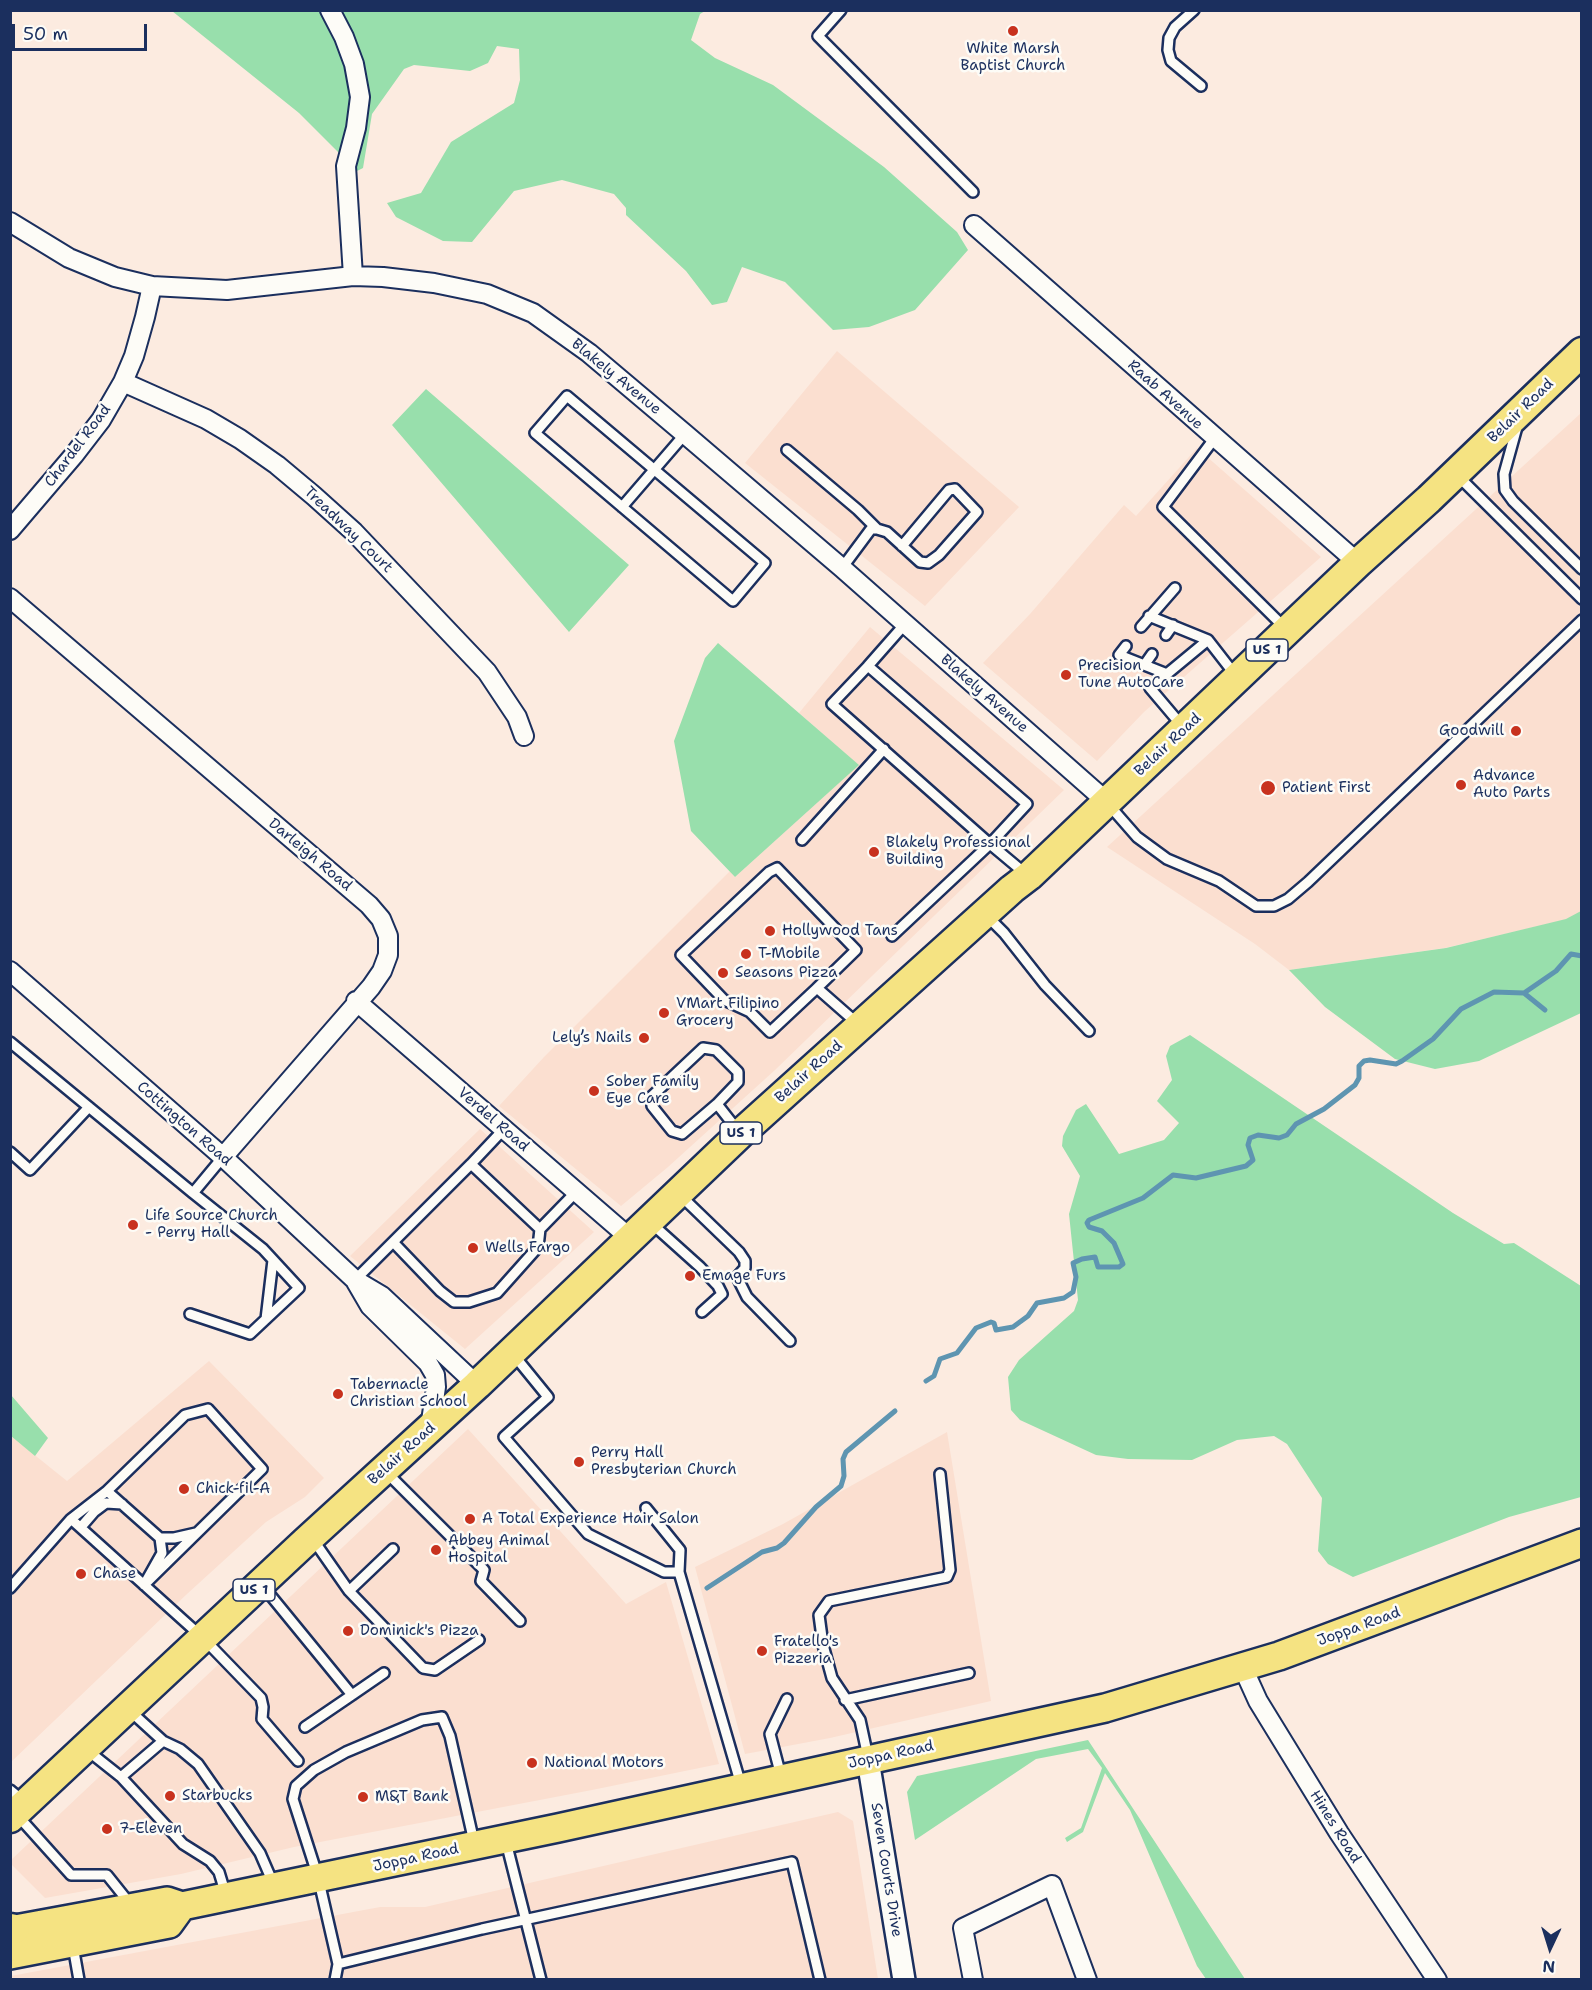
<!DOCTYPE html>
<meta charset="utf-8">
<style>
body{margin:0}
#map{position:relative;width:1592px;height:1990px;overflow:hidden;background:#fcebe0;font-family:"Shantell Sans",sans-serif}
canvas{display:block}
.frame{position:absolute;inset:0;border:12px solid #1b2f5e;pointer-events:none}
.north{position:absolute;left:1520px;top:1918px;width:60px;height:60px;-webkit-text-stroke:4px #fdfcf7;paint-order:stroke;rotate:184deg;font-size:16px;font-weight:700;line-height:24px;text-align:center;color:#1b2f5e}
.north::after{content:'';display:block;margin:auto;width:21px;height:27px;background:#1b2f5e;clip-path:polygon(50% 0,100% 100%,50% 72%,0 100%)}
.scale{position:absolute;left:12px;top:24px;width:135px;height:27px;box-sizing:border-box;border:3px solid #1b2f5e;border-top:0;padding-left:8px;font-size:18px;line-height:21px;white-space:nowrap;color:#1b2f5e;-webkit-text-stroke:4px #fdfcf7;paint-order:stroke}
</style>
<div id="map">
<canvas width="1592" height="1990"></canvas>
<div class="frame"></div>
<div class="north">N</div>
<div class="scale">50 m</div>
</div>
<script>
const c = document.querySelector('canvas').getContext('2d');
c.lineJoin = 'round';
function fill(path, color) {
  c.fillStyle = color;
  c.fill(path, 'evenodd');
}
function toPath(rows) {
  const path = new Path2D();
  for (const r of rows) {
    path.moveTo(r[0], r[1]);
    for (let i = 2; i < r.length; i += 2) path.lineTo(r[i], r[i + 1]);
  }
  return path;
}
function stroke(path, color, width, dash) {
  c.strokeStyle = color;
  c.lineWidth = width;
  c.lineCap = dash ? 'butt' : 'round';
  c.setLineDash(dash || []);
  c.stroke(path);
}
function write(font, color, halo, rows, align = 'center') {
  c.font = font + ' "Shantell Sans",sans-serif';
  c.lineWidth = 5;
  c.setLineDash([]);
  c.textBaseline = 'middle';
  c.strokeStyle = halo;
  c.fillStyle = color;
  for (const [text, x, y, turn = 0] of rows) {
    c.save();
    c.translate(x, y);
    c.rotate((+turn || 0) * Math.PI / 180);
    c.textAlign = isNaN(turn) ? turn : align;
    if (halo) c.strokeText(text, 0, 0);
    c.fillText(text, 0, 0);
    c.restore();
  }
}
fill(toPath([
 [837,351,1019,507,925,606,745,463],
 [1581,413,1581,911,1573,918,1445,948,1289,970,1255,944,1107,847],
 [1197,448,1321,557,1144,712,1097,761,983,663,1030,614,1124,505,1136,516],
 [870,627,1064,790,775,1070,668,1167,621,1206,499,1106,544,1057,730,871,735,877,858,765,799,713],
 [480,1129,594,1232,465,1349,350,1256],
 [209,1361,324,1478,305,1497,266,1522,187,1594,11,1762,11,1436,67,1481],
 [468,1429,626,1604,666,1582,719,1764,592,1790,294,1847,181,1874,45,1898,11,1864,11,1860],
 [947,1432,991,1701,830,1738,745,1754,695,1567,783,1524],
 [838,1812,853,1821,878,1979,11,1980,11,1976,380,1907,425,1907]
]), '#fbdfd0');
fill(toPath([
 [172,11,705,11,700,14,691,40,715,58,773,85,884,167,957,232,968,250,915,310,869,327,833,330,785,282,742,267,727,302,712,305,686,271,626,215,626,208,614,194,562,180,514,191,472,242,443,241,396,217,387,203,421,193,451,142,514,103,520,80,519,49,497,46,488,63,470,71,414,65,404,69,372,114,363,168,357,171,299,113],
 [426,389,629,565,569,632,392,425],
 [718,643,859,765,735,877,691,831,674,741,705,658],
 [1581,911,1581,1013,1479,1061,1435,1069,1395,1059,1325,1007,1289,970,1446,948,1566,919],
 [1190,1035,1453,1213,1504,1244,1514,1243,1581,1286,1581,1497,1509,1517,1353,1577,1328,1564,1318,1551,1322,1498,1287,1444,1274,1436,1237,1440,1192,1460,1128,1459,1096,1455,1020,1420,1011,1410,1008,1377,1019,1360,1074,1311,1078,1300,1069,1214,1080,1176,1062,1146,1063,1136,1076,1110,1086,1104,1119,1154,1164,1140,1179,1123,1157,1101,1172,1080,1166,1056,1170,1046],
 [11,1395,48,1438,35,1456,11,1436],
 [1088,1740,1245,1979,1206,1979,1197,1966,1130,1810,1105,1773,1083,1832,1067,1842,1065,1838,1081,1828,1102,1768,1088,1749,1036,1759,915,1840,907,1792,917,1776]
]), '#98dfac');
stroke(toPath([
 [1524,993,1545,1010],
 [926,1381,934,1376,940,1359,957,1353,976,1328,991,1322,994,1323,996,1330,1013,1327,1028,1316,1037,1303,1064,1298,1073,1292,1076,1277,1073,1263,1082,1259,1095,1257,1098,1267,1119,1267,1123,1264,1114,1243,1102,1231,1089,1227,1087,1223,1089,1220,1143,1198,1173,1175,1196,1178,1246,1166,1253,1160,1248,1145,1250,1138,1258,1135,1279,1138,1287,1135,1296,1124,1324,1109,1355,1085,1359,1078,1359,1066,1364,1061,1370,1060,1396,1064,1402,1061,1433,1039,1461,1009,1494,992,1524,993,1556,971,1571,954,1582,956],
 [707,1588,762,1552,777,1548,784,1543,816,1507,841,1486,844,1476,843,1459,846,1452,895,1411]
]), '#5e95b1', 5);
const service = toPath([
 [841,10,818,36,973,192],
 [1194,10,1175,27,1169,38,1168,50,1171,61,1201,86],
 [567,396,765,563,733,601,535,433,567,396],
 [1517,427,1504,474,1505,490,1513,501,1582,569],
 [1214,439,1163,507,1284,627],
 [787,450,858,510,877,529],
 [1457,475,1582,599],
 [622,507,685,434],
 [842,568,871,529,877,529,887,532,920,562,928,563,939,555,977,512,955,489,949,490,902,546],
 [1149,616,1208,640],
 [1141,627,1175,588],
 [1166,635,1173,625],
 [1126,646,1119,655,1167,674],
 [1145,664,1152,654],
 [868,666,905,624],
 [1183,727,1150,688,1208,640,1236,676],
 [1109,805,1137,837,1167,859,1219,881,1256,906,1274,906,1288,899,1308,882,1582,620],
 [802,840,884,749],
 [986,915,1004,933,1045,985,1089,1031],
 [892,936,990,844,1027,804,868,666,832,704,990,844,1027,875],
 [817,988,770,1032,750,1012,724,1000,681,955,769,872,777,868,856,950,817,988,858,1024],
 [10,1042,193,1193,223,1157],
 [717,1104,738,1082,738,1072,716,1050,703,1048,652,1096,652,1106,672,1131,682,1134,717,1104,739,1132],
 [504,1129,471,1164,540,1229,576,1192],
 [10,1152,30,1170,89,1107],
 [680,1195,739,1252,745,1261,745,1268,737,1277,747,1297,790,1341],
 [651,1223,700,1267,718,1286,722,1294,702,1312],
 [393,1242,440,1291,454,1302,469,1302,497,1293,538,1247,540,1229],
 [355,1280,471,1164],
 [190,1314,250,1334,299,1288,263,1249,193,1193],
 [266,1319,273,1260],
 [513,1354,548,1397,504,1437,588,1534,664,1572,679,1572,741,1785],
 [208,1409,262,1469,144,1585,162,1553,160,1538,107,1491,185,1415,208,1409],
 [386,1472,484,1570,481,1581,520,1621],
 [646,1508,680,1550,679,1572],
 [71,1519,107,1491],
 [81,1527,94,1512,106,1503,122,1504],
 [160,1538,174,1538,196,1533],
 [312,1538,349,1591,423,1668,435,1670,479,1640],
 [262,1585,352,1695,305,1727],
 [10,1588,71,1519,203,1638,261,1698,263,1707,262,1719,298,1761],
 [349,1591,393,1549],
 [352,1695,384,1673],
 [845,1700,969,1673],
 [129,1710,163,1741,180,1749,198,1764,260,1853,273,1883],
 [87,1750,121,1777,183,1844,210,1861,219,1872,226,1895],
 [868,1757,860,1720,832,1678,823,1645,819,1615,829,1601,947,1577,950,1570,940,1474],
 [781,1776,770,1734,787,1699],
 [121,1777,163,1741],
 [10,1790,22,1800],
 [18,1816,71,1875,107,1875,131,1905],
 [506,1842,541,1980],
 [73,1946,79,1980],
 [338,1964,482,1929,792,1862,820,1980],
 [335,1980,338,1964,318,1877,293,1799,296,1786,314,1770,346,1752,422,1720,442,1717,450,1736,474,1842]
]);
const minor = toPath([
 [330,10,344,37,354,64,360,97,356,128,346,166,353,276],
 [10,222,69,258,115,277,152,286,227,290,353,276,383,277,434,283,487,294,533,313,589,353,685,434,842,568,1107,802],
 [974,225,1358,563],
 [123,382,206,419,240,439,277,465,314,496,354,532,487,672,517,717,524,736],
 [10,530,74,455,101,420,123,382,134,356,145,317,152,286],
 [10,598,369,905,381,919,388,936,388,955,382,971,371,987,223,1157],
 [10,971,223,1157,355,1280,382,1296,477,1385],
 [356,1001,631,1239],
 [356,1282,370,1306,428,1363,435,1375,436,1387,430,1428],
 [1243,1668,1258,1701,1339,1833,1437,1980],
 [973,1980,963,1928,1052,1885,1087,1980]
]);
const tertiary = toPath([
 [868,1760,904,1980]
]);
const primary = toPath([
 [10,1930,167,1901,182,1906,558,1828,1105,1708,1279,1656,1582,1543],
 [10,1955,169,1924,182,1906]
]);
const trunk = toPath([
 [10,1818,305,1542,477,1385,740,1134,1012,889,1029,876,1358,563,1429,499,1582,352],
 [10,1928,15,1929]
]);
stroke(service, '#1b2f5e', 14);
stroke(minor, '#1b2f5e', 22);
stroke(tertiary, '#1b2f5e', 26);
stroke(primary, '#1b2f5e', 32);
stroke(trunk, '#1b2f5e', 33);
stroke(service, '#fdfcf7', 9);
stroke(minor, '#fdfcf7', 18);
stroke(tertiary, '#fdfcf7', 21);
stroke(primary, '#f5e382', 27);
stroke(trunk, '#f5e382', 28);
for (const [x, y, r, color] of [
 [1013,31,6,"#c8321e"],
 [1066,675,6,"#c8321e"],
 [1516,731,6,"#c8321e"],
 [1461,785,6,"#c8321e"],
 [1268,788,8,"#c8321e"],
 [874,852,6,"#c8321e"],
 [770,931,6,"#c8321e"],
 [746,954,6,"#c8321e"],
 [723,973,6,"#c8321e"],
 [664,1013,6,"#c8321e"],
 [644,1038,6,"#c8321e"],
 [594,1091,6,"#c8321e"],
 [133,1225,6,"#c8321e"],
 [473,1248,6,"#c8321e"],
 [690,1276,6,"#c8321e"],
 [338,1394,6,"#c8321e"],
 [579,1462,6,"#c8321e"],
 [184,1489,6,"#c8321e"],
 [470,1519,6,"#c8321e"],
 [436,1550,6,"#c8321e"],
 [81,1574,6,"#c8321e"],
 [348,1631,6,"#c8321e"],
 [762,1651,6,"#c8321e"],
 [532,1763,6,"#c8321e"],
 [170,1796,6,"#c8321e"],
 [363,1797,6,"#c8321e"],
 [107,1829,6,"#c8321e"]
]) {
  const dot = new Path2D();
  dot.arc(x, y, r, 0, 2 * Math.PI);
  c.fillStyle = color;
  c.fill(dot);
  stroke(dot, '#fdfcf7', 2);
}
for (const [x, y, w] of [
 [1267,650,42],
 [741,1133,42],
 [254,1590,42]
]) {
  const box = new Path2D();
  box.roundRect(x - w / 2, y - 11, w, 22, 4.5);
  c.fillStyle = '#fdfcf7';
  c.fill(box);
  stroke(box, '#1b2f5e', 1.5);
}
write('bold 14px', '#1b2f5e', null, [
 ["US 1",1267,650],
 ["US 1",741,1133],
 ["US 1",254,1590]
]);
write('15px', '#1b2f5e', '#fdfcf7', [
 ["White Marsh",1013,49,"center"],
 ["Baptist Church",1013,66,"center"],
 ["Precision",1078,666],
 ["Tune AutoCare",1078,683],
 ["Goodwill",1504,731,"right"],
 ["Advance",1473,776],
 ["Auto Parts",1473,793],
 ["Patient First",1282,788],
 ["Blakely Professional",886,843],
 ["Building",886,860],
 ["Hollywood Tans",782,931],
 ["T-Mobile",758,954],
 ["Seasons Pizza",735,973],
 ["VMart Filipino",676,1004],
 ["Grocery",676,1021],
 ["Lely’s Nails",632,1038,"right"],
 ["Sober Family",606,1082],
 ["Eye Care",606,1099],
 ["Life Source Church",145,1216],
 ["- Perry Hall",145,1233],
 ["Wells Fargo",485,1248],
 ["Emage Furs",702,1276],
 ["Tabernacle",350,1385],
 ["Christian School",350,1402],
 ["Perry Hall",591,1453],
 ["Presbyterian Church",591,1470],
 ["Chick-fil-A",196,1489],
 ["A Total Experience Hair Salon",482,1519],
 ["Abbey Animal",448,1541],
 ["Hospital",448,1558],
 ["Chase",93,1574],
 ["Dominick's Pizza",360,1631],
 ["Fratello's",774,1642],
 ["Pizzeria",774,1659],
 ["National Motors",544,1763],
 ["Starbucks",182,1796],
 ["M&T Bank",375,1797],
 ["7-Eleven",119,1829]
], 'left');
write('15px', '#1b2f5e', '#fdfcf7', [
 ["Blakely Avenue",616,377,39],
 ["Raab Avenue",1165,395,42],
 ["Belair Road",1521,411,-44],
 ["Chardel Road",78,446,-53],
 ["Treadway Court",348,530,44],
 ["Blakely Avenue",984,694,41],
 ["Belair Road",1168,745,-43],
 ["Darleigh Road",310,855,40],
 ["Belair Road",809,1072,-42],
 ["Verdel Road",493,1120,41],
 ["Cottington Road",184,1124,41],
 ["Belair Road",402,1454,-42],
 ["Joppa Road",1359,1627,-20],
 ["Joppa Road",891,1755,-12],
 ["Hines Road",1335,1827,58],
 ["Joppa Road",416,1858,-12],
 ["Seven Courts Drive",886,1870,81]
]);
</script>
